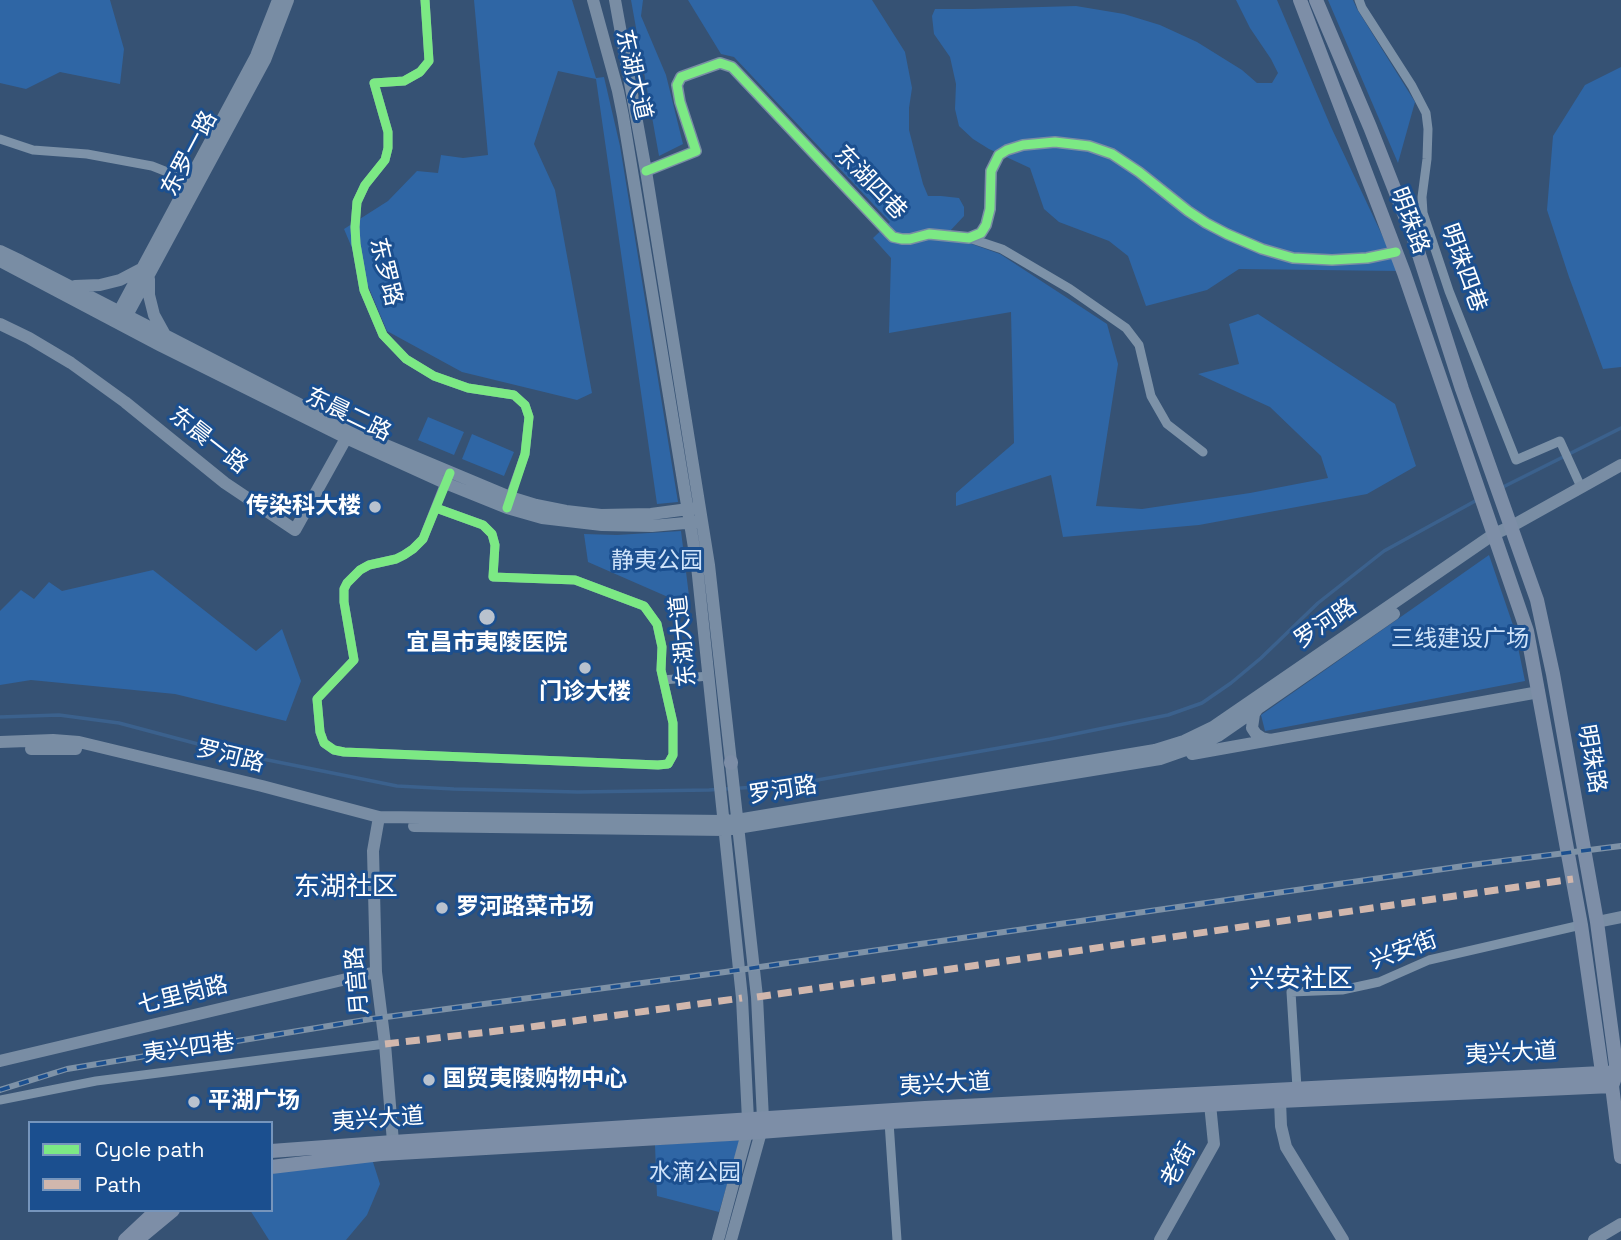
<!DOCTYPE html>
<meta charset="utf-8">
<style>
body{margin:0}
#map{position:relative;width:1621px;height:1240px;overflow:hidden;background:#365274;font-family:"Space Grotesk",sans-serif}
canvas{display:block}
.legend{position:absolute;left:28px;top:1121px;width:245px;height:91px;box-sizing:border-box;background:#1b4f8f;border:2px solid #7695bc;margin:0;padding:9px 12px;list-style:none;font-size:21px;color:#fff}
.legend li{display:flex;align-items:center;gap:14px;height:35px}
.legend b{width:35px;border:2px solid #7695bc}
</style>
<div id="map">
<canvas width="1621" height="1240"></canvas>
<ul class="legend">
<li><b style="height:9px;background:#7ce984"></b>Cycle path</li>
<li><b style="height:9px;background:#d1b7ad"></b>Path</li>
</ul>
</div>
<script>
const c = document.querySelector('canvas').getContext('2d');
c.lineJoin = 'round';
function fill(path, color) {
  c.fillStyle = color;
  c.fill(path, 'evenodd');
}
function toPath(rows) {
  const path = new Path2D();
  for (const r of rows) {
    path.moveTo(r[0], r[1]);
    for (let i = 2; i < r.length; i += 2) path.lineTo(r[i], r[i + 1]);
  }
  return path;
}
function stroke(path, color, width, dash) {
  c.strokeStyle = color;
  c.lineWidth = width;
  c.lineCap = dash ? 'butt' : 'round';
  c.setLineDash(dash || []);
  c.stroke(path);
}
function write(font, color, halo, rows, align = 'center') {
  c.font = font + ' "Space Grotesk","Noto Sans SC",sans-serif';
  c.lineWidth = 6;
  c.setLineDash([]);
  c.textBaseline = 'middle';
  c.strokeStyle = halo;
  c.fillStyle = color;
  for (const [text, x, y, turn = 0] of rows) {
    c.save();
    c.translate(x, y);
    c.rotate((+turn || 0) * Math.PI / 180);
    c.textAlign = isNaN(turn) ? turn : align;
    if (halo) c.strokeText(text, 0, 0);
    c.fillText(text, 0, 0);
    c.restore();
  }
}
fill(toPath([
 [0,0,110,0,124,49,120,84,60,72,26,89,0,83],
 [474,0,572,0,596,78,604,77,620,146,678,502,657,504,596,79,558,71,534,144,555,190,592,393,577,400,462,372,387,331,344,229,388,201,417,171,438,173,441,155,463,158,488,155],
 [631,0,643,0,641,16,666,75,683,144,659,156],
 [688,0,872,0,905,52,912,88,909,108,909,130,923,184,928,196,941,196,959,198,964,207,964,216,950,231,969,243,1000,254,1107,324,1118,364,1096,506,1142,509,1250,493,1328,478,1321,456,1270,407,1198,374,1239,364,1229,324,1258,314,1395,404,1416,466,1367,494,1199,525,1063,537,1051,475,956,506,956,493,1014,443,1011,312,889,333,891,258,873,238,890,222,734,57,721,54],
 [1236,0,1277,0,1331,127,1399,271,1239,269,1207,290,1146,306,1128,256,1109,241,1059,222,1044,209,1030,168,989,149,973,139,959,126,955,109,956,84,950,57,934,34,932,16,935,9,972,9,1076,6,1124,14,1160,25,1197,42,1242,70,1257,83,1272,83,1278,73,1271,59,1250,28],
 [1328,0,1353,0,1357,9,1415,102,1398,163],
 [1621,67,1621,367,1603,369,1569,277,1547,210,1553,136,1585,85],
 [428,417,464,432,454,455,418,440],
 [472,434,514,452,504,476,462,459],
 [681,531,689,596,668,597,588,562,584,534,617,535],
 [1489,555,1514,628,1525,681,1265,731,1261,715],
 [153,570,256,651,282,629,301,681,286,721,175,694,31,680,0,685,0,611,21,590,34,599,49,582,62,591],
 [740,1140,719,1212,657,1196,655,1145],
 [372,1159,380,1184,367,1215,346,1240,269,1240,250,1210,271,1210,271,1174,282,1171]
]), '#2f66a5');
stroke(toPath([
 [1503,487,1621,428],
 [0,717,59,715,119,723,228,752,397,786,454,789,578,792,709,790,789,785,1050,739,1168,715,1202,703,1231,683,1261,658,1318,603,1384,551,1477,500]
]), '#3b618d', 3.5);
stroke(toPath([
 [425,0,429,61,420,72,404,81,374,83,388,132,388,148,385,160,365,185,357,202,355,227,356,244,364,290,383,335,406,359,434,376,468,388,514,395,525,405,529,417,525,454,508,502],
 [1359,0,1362,8,1412,86,1426,113,1428,129,1427,159,1422,197,1423,213,1449,291,1516,460,1560,441,1581,487],
 [0,139,33,150,87,154,152,166,190,181],
 [969,238,1002,249,1070,289,1126,328,1139,345,1151,396,1167,424,1203,452],
 [436,508,483,525,492,534,495,545,493,577,575,580,644,606,657,624,662,647,661,670,673,723,673,755,668,764,658,765,344,752,334,750,324,743,320,732,317,699,354,660,344,602,344,589,347,583,360,570,369,565,396,559,404,555,413,549,423,539,447,478],
 [663,680,709,676],
 [1297,1088,1291,992,1342,990,1379,982,1429,960,1581,925],
 [0,1100,96,1081,385,1044],
 [889,1122,897,1240]
]), '#7d92a8', 9);
stroke(toPath([
 [593,0,618,91,623,116,697,566,742,998,748,1120,747,1133,718,1240],
 [615,0,646,171,709,565,731,762],
 [646,171,696,151,680,102,677,85,681,77,720,63,732,67,888,232,893,237,902,239,910,239,929,234,969,238,981,233,986,225,990,209,991,171,999,155,1007,150,1023,145,1055,142,1089,146,1112,154,1139,172,1188,211,1206,223,1227,234,1262,249,1293,258,1332,260,1367,258,1396,252],
 [0,251,21,261,350,430,510,497,536,505,566,511,601,515,651,514,696,508],
 [0,261,161,346,346,438,445,483,507,508,542,518,602,525,652,526,696,522],
 [149,279,149,295,154,315,165,335],
 [75,286,100,285,120,280,141,269],
 [116,317,256,56,278,0],
 [124,321,265,60,288,0],
 [0,324,29,338,71,363,125,402,225,483,295,530,349,433],
 [1258,708,1254,714,1252,728,1256,734,1262,738,1271,740],
 [0,742,53,740,79,742,262,786,379,817,724,821,737,820,1155,750,1184,741,1213,727,1494,534,1512,526,1621,465],
 [31,749,76,749],
 [1192,754,1539,692],
 [379,817,373,851,376,972,385,1044,393,1142],
 [414,826,725,830,1160,759,1200,745,1218,736,1394,614],
 [1597,922,1621,917],
 [0,1061,376,972],
 [1280,1101,1281,1126,1286,1147,1343,1240],
 [731,1240,761,1132,763,1119,757,997,731,763],
 [1160,1240,1214,1144,1210,1104],
 [1594,1240,1621,1224]
]), '#798da4', 12);
stroke(toPath([
 [1300,0,1404,273,1527,631,1581,925,1602,1072,1607,1079],
 [1316,0,1370,127,1414,239,1462,389,1537,600,1553,674,1597,922,1617,1072,1612,1086,1621,1157],
 [731,762,731,763],
 [271,1151,393,1142,925,1108,1621,1072],
 [271,1167,381,1154,747,1133,889,1122,1280,1101,1612,1086],
 [125,1240,157,1210],
 [137,1240,173,1210]
]), '#7d8ea7', 14);
const rail = toPath([
 [0,1090,67,1069,371,1019,725,972,1471,865,1621,846]
]);
stroke(rail, '#7e92a7', 6);
stroke(rail, '#1b4f8f', 3.5, [10]);
stroke(toPath([
 [757,997,1573,879],
 [385,1044,523,1028,742,998]
]), '#d1b7ad', 7, [14, 7]);
stroke(toPath([
 [425,0,429,61,420,72,404,81,374,83,388,132,388,148,385,160,365,185,357,202,355,227,356,244,364,290,383,335,406,359,434,376,468,388,514,395,525,405,529,417,525,454,507,508],
 [646,171,696,151,680,102,677,85,681,77,720,63,732,67,888,232,893,237,902,239,910,239,929,234,969,238,981,233,986,225,990,209,991,171,999,155,1007,150,1023,145,1055,142,1089,146,1112,154,1139,172,1188,211,1206,223,1227,234,1262,249,1293,258,1332,260,1367,258,1396,252],
 [436,508,483,525,492,534,495,545,493,577,575,580,644,606,657,624,662,647,661,670,673,723,673,755,668,764,658,765,344,752,334,750,324,743,320,732,317,699,354,660,344,602,344,589,347,583,360,570,369,565,396,559,404,555,413,549,423,539,450,473]
]), '#7ce984', 9);
for (const [x, y, r, color] of [
 [375,507,7,"#b9c2ce"],
 [487,617,9,"#b9c2ce"],
 [585,668,7,"#b9c2ce"],
 [442,908,7,"#b9c2ce"],
 [429,1080,7,"#b9c2ce"],
 [194,1102,7,"#b9c2ce"]
]) {
  const dot = new Path2D();
  dot.arc(x, y, r, 0, 2 * Math.PI);
  c.fillStyle = color;
  c.fill(dot);
  stroke(dot, '#1b4f8f', 2.5);
}
write('23px', '#fff', '#1b4f8f', [
 ["东湖大道",633,75,77],
 ["东罗一路",190,154,-62],
 ["东湖四巷",870,183,46],
 ["明珠路",1409,221,69],
 ["明珠四巷",1463,268,70],
 ["东罗路",385,272,76],
 ["东晨二路",348,415,26],
 ["东晨一路",208,441,38],
 ["罗河路",1326,624,-34],
 ["东湖大道",684,641,-96],
 ["罗河路",230,757,14],
 ["明珠路",1591,759,80],
 ["罗河路",783,791,-9],
 ["兴安街",1404,951,-20],
 ["月宫路",358,981,-95],
 ["七里岗路",183,996,-14],
 ["夷兴四巷",189,1049,-8],
 ["夷兴大道",1511,1054,-3],
 ["夷兴大道",945,1085,-3],
 ["夷兴大道",378,1120,-4],
 ["老街",1179,1165,-61]
]);
write('bold 23px', '#fff', '#1b4f8f', [
 ["传染科大楼",361,507,"right"],
 ["宜昌市夷陵医院",487,644,"center"],
 ["门诊大楼",585,693,"center"],
 ["罗河路菜市场",456,908],
 ["国贸夷陵购物中心",443,1080],
 ["平湖广场",208,1102]
], 'left');
write('23px', '#cfe3fa', '#1b4f8f', [
 ["静夷公园",657,562],
 ["三线建设广场",1460,640],
 ["水滴公园",695,1174]
]);
write('26px', '#fff', '#1b4f8f', [
 ["东湖社区",346,888],
 ["兴安社区",1301,980]
]);
</script>
